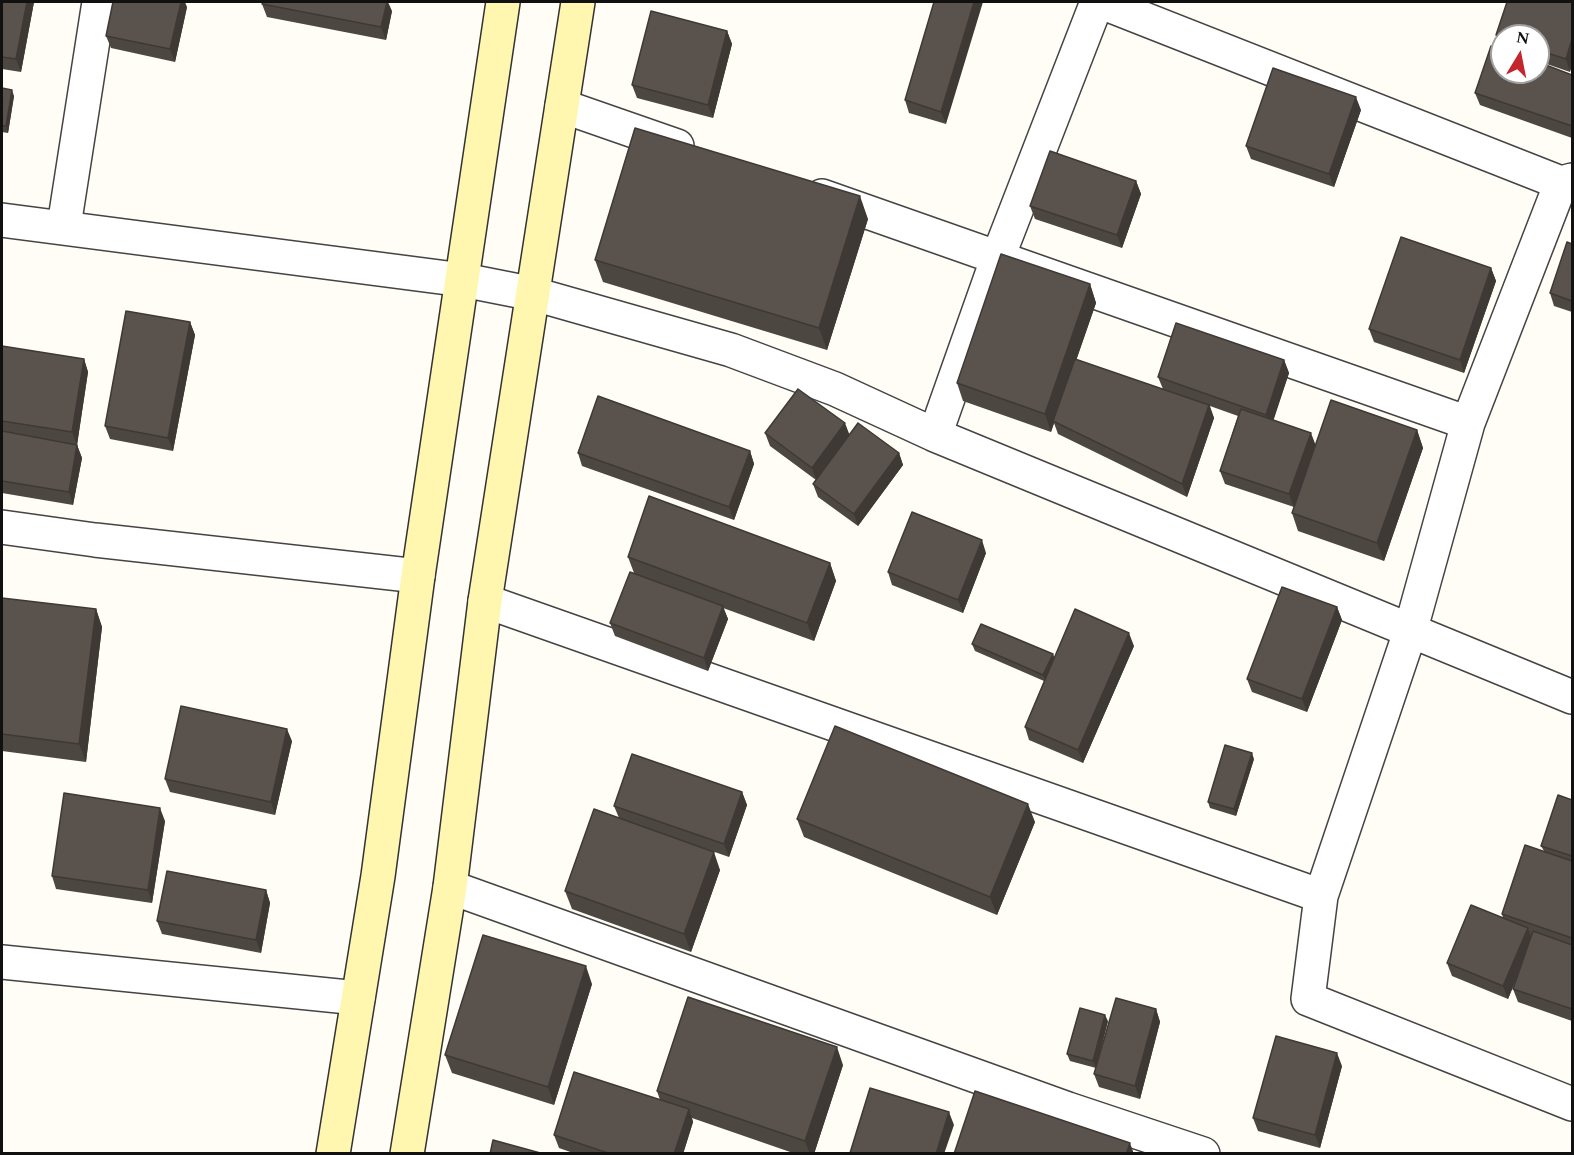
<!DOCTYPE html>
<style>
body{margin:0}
#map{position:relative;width:1574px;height:1155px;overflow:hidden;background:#fffdf5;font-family:Spectral,serif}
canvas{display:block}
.frame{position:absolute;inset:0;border:3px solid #111;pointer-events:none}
.north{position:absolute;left:1490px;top:24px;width:60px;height:60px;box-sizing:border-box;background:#fff;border:2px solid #a0a0a0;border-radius:50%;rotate:10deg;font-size:16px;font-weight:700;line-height:24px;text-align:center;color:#111}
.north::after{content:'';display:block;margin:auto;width:21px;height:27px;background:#c4262e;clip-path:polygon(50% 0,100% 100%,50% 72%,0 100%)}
</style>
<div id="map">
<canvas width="1574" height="1155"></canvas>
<div class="frame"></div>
<div class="north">N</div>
</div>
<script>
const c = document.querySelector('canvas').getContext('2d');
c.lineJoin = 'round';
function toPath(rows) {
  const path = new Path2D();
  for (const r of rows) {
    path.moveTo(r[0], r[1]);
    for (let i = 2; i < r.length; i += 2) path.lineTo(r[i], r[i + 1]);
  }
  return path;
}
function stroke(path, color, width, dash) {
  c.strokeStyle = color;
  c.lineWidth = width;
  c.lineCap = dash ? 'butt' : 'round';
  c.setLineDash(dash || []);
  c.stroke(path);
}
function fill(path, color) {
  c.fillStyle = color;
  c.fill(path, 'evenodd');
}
const street = toPath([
 [1101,2,1561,183,1572,180],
 [562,106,677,146],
 [1561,183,1468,423,1410,632,1321,896,1308,999,1572,1104],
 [822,196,1468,423],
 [2,220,463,280,534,294,731,350,835,389,935,435,1572,697],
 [64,226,99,2],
 [935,435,998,257,1097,2],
 [2,527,95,540,418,576],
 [485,601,1321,896],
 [450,887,1068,1109,1203,1154],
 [2,962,358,998]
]);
const secondary = toPath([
 [333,1154,378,876,418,576,503,2],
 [407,1154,450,887,485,601,578,2]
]);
stroke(street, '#444', 36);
stroke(secondary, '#333', 36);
stroke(street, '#fff', 33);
stroke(secondary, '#fff6b0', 33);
fill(toPath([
 [2,2,34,2,21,72,2,69],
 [934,2,946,124,909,113,905,100],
 [1572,2,1570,72,1538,61,1538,36,1502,36,1502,48,1500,48,1496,35],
 [262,4,392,11,386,40,267,17],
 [187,7,175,62,111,48,106,36],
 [727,31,732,44,713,118,637,98,632,85],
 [1572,75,1572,138,1480,105,1475,93],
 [2,88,14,96,8,133,2,132],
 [1361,110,1334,187,1251,159,1246,146],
 [1136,181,1141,194,1122,248,1035,219,1030,206],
 [868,219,827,350,603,282,595,260],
 [1572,244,1572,312,1554,306,1550,293],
 [1491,268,1496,281,1464,373,1374,342,1369,329],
 [1090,284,1096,303,1076,360,1163,389,1158,377,1284,360,1289,373,1273,420,1315,444,1417,430,1423,448,1384,561,1298,531,1292,513,1294,507,1225,484,1220,471,1238,416,1210,406,1214,418,1187,497,1058,434,1054,423,1051,432,963,401,957,383],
 [190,322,195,335,173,451,110,439,105,426],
 [2,346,84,359,88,372,77,445,82,458,73,505,2,493],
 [765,433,850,435,899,453,903,465,858,526,818,497,813,484,816,480,770,446],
 [750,451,754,464,734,520,582,466,578,453],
 [986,553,963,613,892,585,888,572],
 [628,557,830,563,836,581,814,641,723,608,728,619,708,671,615,636,610,623,634,573],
 [2,604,96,609,102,627,86,762,2,751],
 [1337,607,1342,620,1307,712,1252,692,1247,679],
 [972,644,1053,654,1054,658,1134,646,1083,763,1029,740,1025,727,1044,681,975,651],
 [292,741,275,815,170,792,165,779],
 [1254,759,1236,816,1210,808,1208,802],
 [742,792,747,805,729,857,689,843,720,870,691,952,572,909,565,891,619,818,614,806],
 [1572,800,1572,1021,1518,1002,1513,989,1517,977,1508,999,1452,976,1447,963,1503,918,1502,914,1544,851,1541,846],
 [797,819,1035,822,997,915,804,837],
 [165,821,152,903,56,889,52,876],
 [266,890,270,903,261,953,162,934,157,921],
 [592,984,554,1105,452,1073,445,1055],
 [1156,1009,1160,1022,1140,1099,1099,1087,1094,1074],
 [1108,1021,1096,1068,1070,1061,1067,1054],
 [843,1065,814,1154,796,1154,692,1118,693,1122,683,1154,576,1154,559,1148,554,1135,660,1100,657,1091],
 [1342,1066,1320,1148,1258,1131,1253,1118]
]), '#4d4742');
fill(toPath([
 [27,2,34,2,21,72,16,59],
 [181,2,185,2,187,7,175,62,170,49],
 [387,2,388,2,392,11,386,40,381,27],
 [974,2,983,2,946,124,941,112],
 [727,31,732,44,713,118,708,105],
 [1572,39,1572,66,1570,72,1566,59],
 [12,90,14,96,8,133,6,126],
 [1356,97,1361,110,1334,187,1329,174],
 [1136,181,1141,194,1122,248,1117,235],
 [860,196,868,219,827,350,819,328],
 [1491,268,1496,281,1464,373,1460,360],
 [1090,284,1096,303,1055,422,1053,421,1054,423,1051,432,1045,414],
 [190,322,195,335,173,451,168,438],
 [84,359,88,372,77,445,72,432],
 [1284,360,1289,373,1271,428,1266,415],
 [1209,405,1214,418,1187,497,1182,484],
 [845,423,850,436,817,481,812,468],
 [1417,430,1423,448,1384,561,1377,543],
 [1311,433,1316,446,1294,507,1289,494],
 [77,445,82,458,73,505,69,492],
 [750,451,754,464,734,520,729,507],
 [899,453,903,465,858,526,854,514],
 [982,540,986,553,963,613,958,600],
 [830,563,836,581,814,641,807,623],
 [723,606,728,619,708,671,704,658],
 [1337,607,1342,620,1307,712,1302,699],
 [96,609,102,627,86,762,79,744],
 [1129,633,1134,646,1083,763,1078,750],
 [1053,654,1055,660,1046,682,1043,675],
 [287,729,292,741,275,815,271,802],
 [1252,753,1254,759,1236,816,1234,809],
 [742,792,747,805,729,857,724,844],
 [1028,804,1035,822,997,915,990,897],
 [160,808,165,821,152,903,148,890],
 [714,852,720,870,691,952,684,934],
 [266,890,270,903,261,953,256,940],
 [1528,928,1532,941,1508,999,1503,986],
 [586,966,592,984,554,1105,548,1087],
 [1156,1009,1160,1022,1140,1099,1135,1086],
 [1105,1015,1108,1021,1096,1068,1093,1061],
 [837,1047,843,1065,814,1154,810,1154,805,1141],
 [1337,1053,1342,1066,1320,1148,1315,1135],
 [689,1109,693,1122,683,1154,674,1154],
 [949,1112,954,1125,944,1154,936,1154],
 [1130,1143,1134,1154,1126,1154]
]), '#3f3936');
const building = toPath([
 [2,2,27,2,16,59,2,57,2,2],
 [113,2,181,2,170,49,106,36,113,2],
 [263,2,387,2,381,27,262,4,263,2],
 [934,2,974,2,941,112,905,100,934,2],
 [1507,2,1572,2,1572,39,1566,59,1538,50,1538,36,1502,36,1502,37,1496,35,1507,2],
 [651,11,727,31,708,105,632,85,651,11],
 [1491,46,1502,50,1502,72,1538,72,1538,62,1572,75,1572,126,1475,93,1491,46],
 [1273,68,1356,97,1329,174,1246,146,1273,68],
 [2,88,12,90,6,126,2,126,2,88],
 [635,128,860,196,819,328,595,260,635,128],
 [1050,151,1136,181,1117,235,1030,206,1050,151],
 [1401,237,1491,268,1460,360,1369,329,1401,237],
 [1567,242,1572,244,1572,301,1550,293,1567,242],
 [1001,254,1090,284,1045,414,957,383,1001,254],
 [126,311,190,322,168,438,105,426,126,311],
 [1176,323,1284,360,1266,415,1158,377,1176,323],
 [2,346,84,359,72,432,2,421,2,346],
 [1075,359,1209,405,1182,484,1053,421,1075,359],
 [798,389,845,423,812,468,765,433,798,389],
 [598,396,750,451,729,507,578,453,598,396],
 [1331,400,1417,430,1377,543,1292,513,1331,400],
 [1241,409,1311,433,1289,494,1220,471,1241,409],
 [858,423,899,453,854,514,813,484,858,423],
 [2,431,77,445,69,492,2,481,2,431],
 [649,496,830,563,807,623,628,557,649,496],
 [912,512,982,540,958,600,888,572,912,512],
 [630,572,723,606,704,658,610,623,630,572],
 [1282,587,1337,607,1302,699,1247,679,1282,587],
 [2,598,96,609,79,744,2,734,2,598],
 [1075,609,1129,633,1078,750,1025,727,1075,609],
 [981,624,1053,654,1043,675,972,644,981,624],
 [181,706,287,729,271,802,165,779,181,706],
 [835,726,1028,804,990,897,797,819,835,726],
 [1225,745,1252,753,1234,809,1208,802,1225,745],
 [632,754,742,792,724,844,614,806,632,754],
 [64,793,160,808,148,890,52,876,64,793],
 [1558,795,1572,800,1572,856,1541,846,1558,795],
 [594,809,714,852,684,934,565,891,594,809],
 [1525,845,1572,861,1572,938,1502,914,1525,845],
 [167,871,266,890,256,940,157,921,167,871],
 [1471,905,1528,928,1503,986,1447,963,1471,905],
 [1533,931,1572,945,1572,1009,1513,989,1533,931],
 [483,935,586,966,548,1087,445,1055,483,935],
 [688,997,837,1047,805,1141,657,1091,688,997],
 [1116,998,1156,1009,1135,1086,1094,1074,1116,998],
 [1080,1008,1105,1015,1093,1061,1067,1054,1080,1008],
 [1276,1036,1337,1053,1315,1135,1253,1118,1276,1036],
 [574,1072,689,1109,674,1154,611,1154,554,1135,574,1072],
 [870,1088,949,1112,936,1154,850,1153,870,1088],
 [975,1091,1130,1143,1126,1154,954,1154,975,1091],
 [493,1140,544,1154,490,1154,493,1140]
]);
fill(building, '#5a524d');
stroke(building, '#3f3936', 1.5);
</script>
